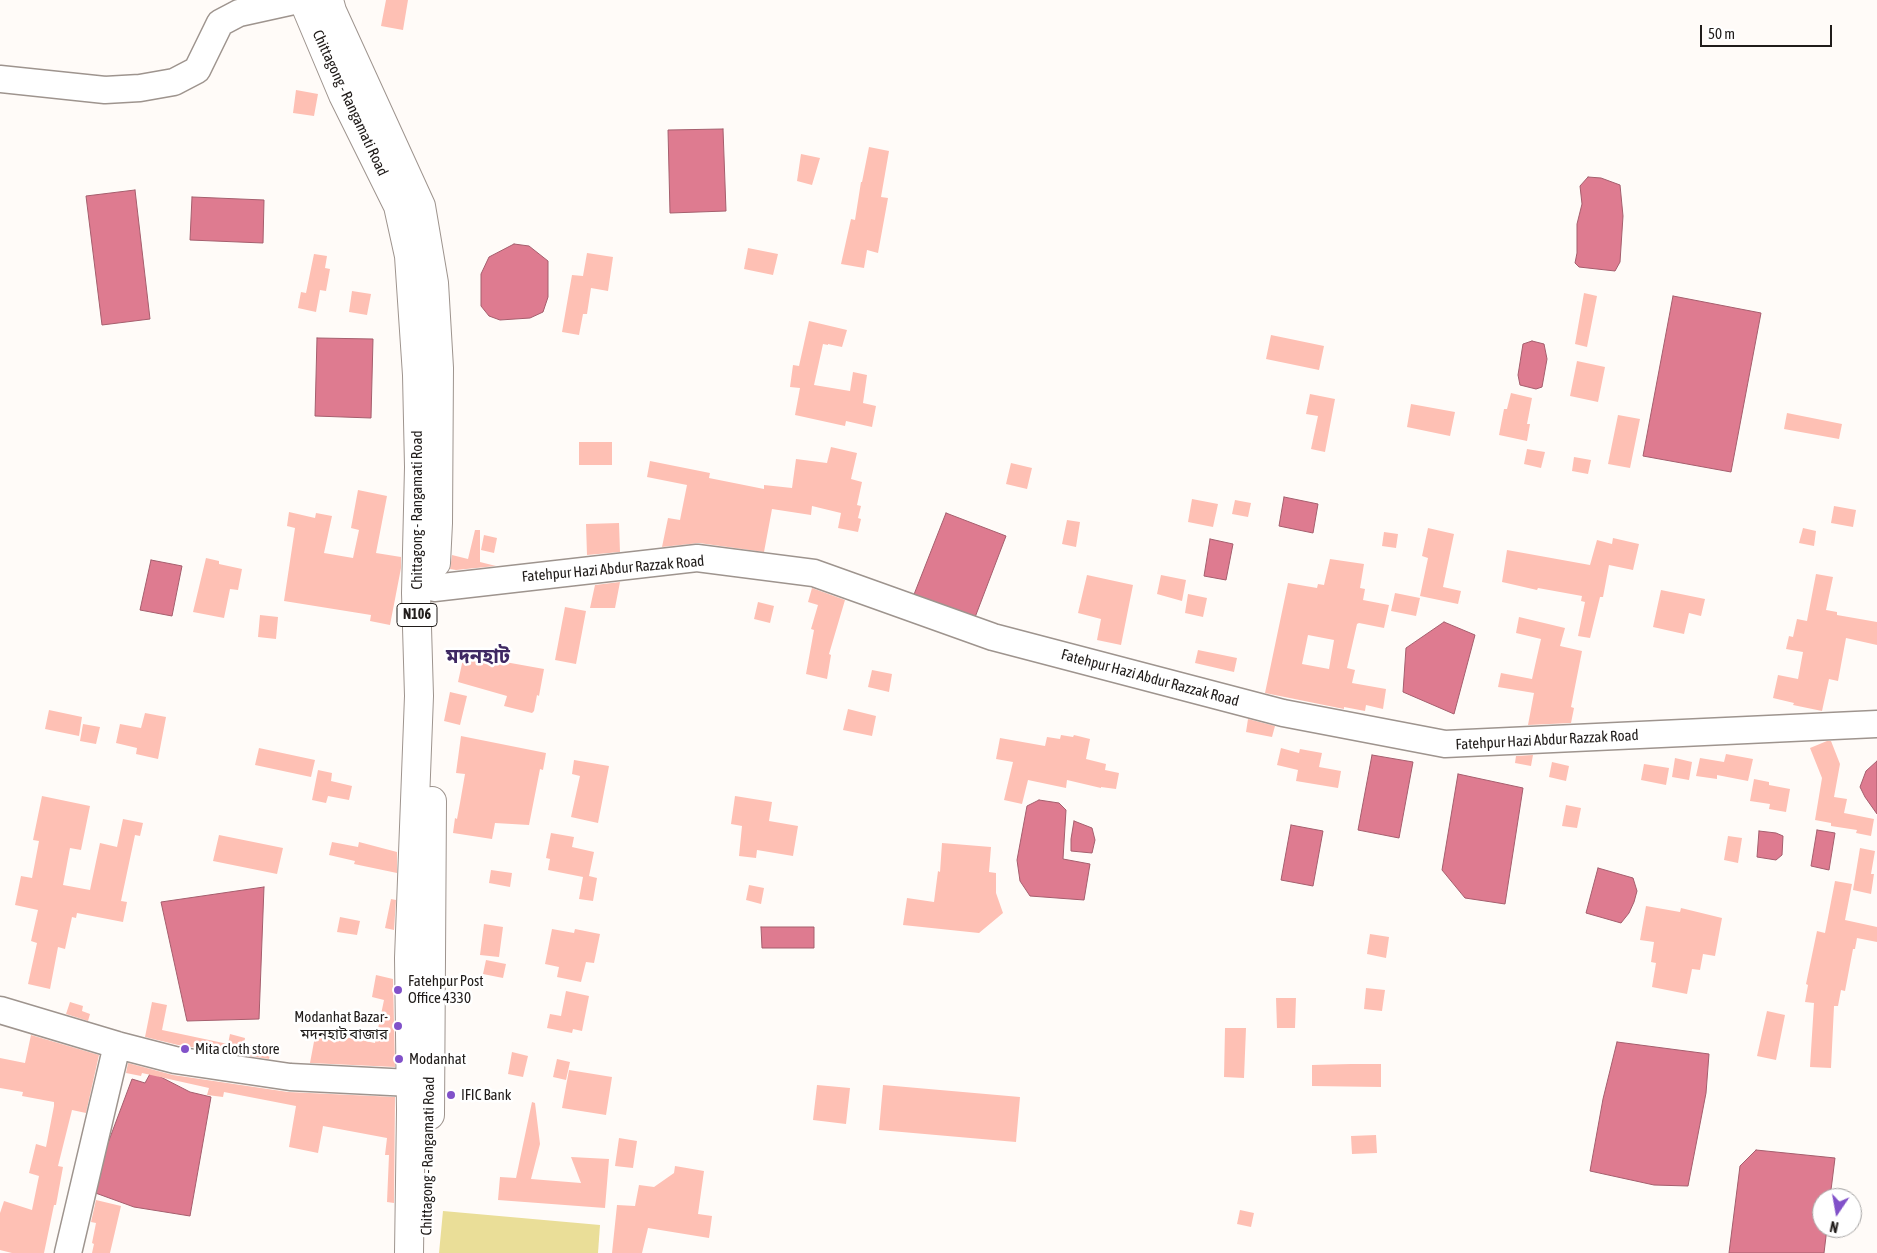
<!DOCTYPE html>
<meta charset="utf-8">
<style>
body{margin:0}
#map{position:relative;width:1877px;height:1253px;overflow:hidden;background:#fffbf8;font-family:"Asap Condensed",sans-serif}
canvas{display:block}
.north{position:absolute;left:1812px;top:1188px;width:50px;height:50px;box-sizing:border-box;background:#fff;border:1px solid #a6a4a3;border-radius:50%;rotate:192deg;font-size:14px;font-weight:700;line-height:20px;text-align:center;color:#201c1a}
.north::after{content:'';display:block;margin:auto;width:18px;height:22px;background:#8151c9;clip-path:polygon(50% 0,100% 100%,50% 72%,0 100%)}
.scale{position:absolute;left:1700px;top:25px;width:132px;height:22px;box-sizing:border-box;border:2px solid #201c1a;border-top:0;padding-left:6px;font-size:15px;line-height:18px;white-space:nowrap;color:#201c1a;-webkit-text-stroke:4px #fff;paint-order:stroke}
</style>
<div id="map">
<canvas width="1877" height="1253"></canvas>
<div class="north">N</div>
<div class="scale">50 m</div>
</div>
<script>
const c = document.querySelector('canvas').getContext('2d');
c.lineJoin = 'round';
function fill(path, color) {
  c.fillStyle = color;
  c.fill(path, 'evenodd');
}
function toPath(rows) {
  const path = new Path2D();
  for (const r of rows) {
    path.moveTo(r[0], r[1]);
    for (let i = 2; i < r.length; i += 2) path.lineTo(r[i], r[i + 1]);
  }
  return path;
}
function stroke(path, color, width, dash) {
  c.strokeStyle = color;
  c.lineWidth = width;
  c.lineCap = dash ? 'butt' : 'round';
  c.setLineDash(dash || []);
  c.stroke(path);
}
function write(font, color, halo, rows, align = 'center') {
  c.font = font + ' "Asap Condensed","Noto Sans Bengali",sans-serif';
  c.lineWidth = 5;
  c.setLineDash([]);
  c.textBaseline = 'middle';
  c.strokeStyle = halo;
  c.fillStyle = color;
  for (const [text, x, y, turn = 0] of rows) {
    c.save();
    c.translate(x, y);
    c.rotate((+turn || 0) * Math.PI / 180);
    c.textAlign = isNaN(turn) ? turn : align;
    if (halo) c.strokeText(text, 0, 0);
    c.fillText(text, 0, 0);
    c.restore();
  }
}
fill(toPath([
 [443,1211,600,1225,598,1253,439,1253]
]), '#eade98');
const water = toPath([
 [723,129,726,211,670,213,668,130,723,129],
 [1588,177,1601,178,1620,185,1623,216,1620,262,1615,271,1579,267,1575,263,1577,253,1577,224,1582,204,1580,186,1588,177],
 [135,190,150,319,102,325,86,196,135,190],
 [192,197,264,200,263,243,190,240,192,197],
 [514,244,529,246,548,261,548,297,543,312,530,318,500,320,489,316,481,306,481,274,489,257,514,244],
 [1673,296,1761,313,1731,472,1643,456,1673,296],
 [317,338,373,339,371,418,315,416,317,338],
 [1532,341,1544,344,1547,359,1542,387,1536,389,1520,385,1518,375,1523,344,1532,341],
 [1284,497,1318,504,1313,533,1279,526,1284,497],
 [946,513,1006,536,974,620,913,597,946,513],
 [1210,539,1233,544,1226,580,1204,576,1210,539],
 [151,560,182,566,172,616,140,610,151,560],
 [1444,622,1475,635,1454,714,1403,692,1406,648,1444,622],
 [1372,755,1413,762,1399,838,1358,830,1372,755],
 [1877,761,1877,814,1865,797,1860,787,1866,771,1877,761],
 [1458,774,1523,788,1505,904,1465,898,1442,870,1458,774],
 [1039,800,1059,803,1066,810,1063,859,1090,864,1084,900,1030,896,1020,881,1017,860,1027,806,1039,800],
 [1074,821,1092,828,1095,840,1092,853,1071,851,1071,839,1074,821],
 [1291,825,1323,831,1313,886,1281,880,1291,825],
 [1817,830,1835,833,1829,870,1811,866,1817,830],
 [1759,831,1776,833,1783,836,1782,855,1776,860,1757,857,1759,831],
 [1598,868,1633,878,1637,891,1634,902,1629,913,1621,923,1586,913,1598,868],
 [264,887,259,1019,187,1021,161,902,264,887],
 [761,927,814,927,814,948,762,948,761,927],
 [1617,1042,1709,1054,1706,1093,1688,1186,1654,1185,1590,1171,1603,1099,1617,1042],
 [151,1072,190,1092,211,1097,190,1216,134,1207,90,1191,132,1079,145,1083,151,1072],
 [1756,1150,1835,1158,1830,1198,1822,1198,1822,1228,1827,1228,1824,1253,1729,1253,1740,1166,1756,1150]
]);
fill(water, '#de7b90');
stroke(water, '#a55e6d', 1);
fill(toPath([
 [386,0,408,0,403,30,381,26],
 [296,90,318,94,314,116,293,113],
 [869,147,889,151,881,197,888,198,878,253,867,250,864,268,841,264,851,219,855,220,861,182,862,182],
 [801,154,820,158,812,185,797,181],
 [748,248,778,254,773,275,744,269],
 [587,253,613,257,608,291,591,288,587,314,583,314,579,335,562,332,572,275,583,276],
 [314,254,327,256,325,268,330,269,326,291,320,290,316,312,298,308,301,292,306,293],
 [352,291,371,294,367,315,349,312],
 [1584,293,1597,296,1587,347,1575,344],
 [809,321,847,330,842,347,828,344,828,345,823,344,814,385,850,391,853,372,867,375,863,403,876,406,872,427,846,421,845,426,795,415,800,388,790,387,793,365,799,366],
 [1271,335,1324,346,1319,370,1266,359],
 [1577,361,1605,367,1598,402,1570,396],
 [1511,393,1532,398,1527,424,1530,424,1527,441,1499,435,1504,409,1507,409],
 [1310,394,1335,399,1325,452,1311,449,1318,416,1306,414],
 [1411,404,1455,412,1450,436,1407,427],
 [1787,413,1842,424,1839,439,1784,429],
 [1618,415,1640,419,1630,468,1608,464],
 [579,442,612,442,612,465,579,465],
 [831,447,857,453,851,479,862,482,857,505,861,506,858,518,861,519,858,532,838,528,841,513,812,506,811,515,772,509,764,552,699,543,662,547,668,518,680,520,687,485,647,477,650,461,710,473,709,478,764,489,764,485,792,488,796,459,827,463],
 [1527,449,1545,452,1541,468,1524,464],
 [1574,457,1591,460,1588,474,1572,471],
 [1011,463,1032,468,1027,489,1006,484],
 [358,490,387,496,376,553,401,557,401,568,390,625,370,621,371,615,284,601,295,528,287,526,289,512,315,518,316,513,332,516,324,553,353,558,359,530,351,528],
 [1192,499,1218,504,1213,527,1188,522],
 [1235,500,1251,503,1248,517,1232,514],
 [1834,506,1856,510,1853,527,1831,523],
 [1067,520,1080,522,1076,547,1062,544],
 [619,523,620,552,587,555,586,524],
 [1428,528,1454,534,1443,587,1461,591,1458,604,1420,596,1428,558,1422,556],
 [1803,528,1816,531,1814,546,1799,543],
 [475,530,480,530,480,562,496,566,456,570,450,569,452,555,468,559],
 [1384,532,1398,534,1396,548,1382,546],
 [484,535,497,538,494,553,481,550],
 [1613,538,1639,544,1633,570,1609,565,1603,597,1600,597,1590,638,1578,636,1585,602,1581,601,1582,596,1538,588,1537,590,1502,582,1507,550,1590,565,1597,540,1612,544],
 [206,558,219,561,219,564,242,569,238,590,230,589,224,618,193,612],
 [1330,559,1364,564,1360,588,1365,589,1363,600,1389,605,1384,628,1359,623,1357,624,1347,668,1355,670,1352,683,1386,689,1383,709,1366,705,1365,711,1344,707,1344,709,1265,693,1288,583,1317,588,1318,584,1324,585],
 [1308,635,1334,640,1329,669,1302,664],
 [1816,574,1833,577,1826,610,1837,612,1837,615,1877,622,1877,645,1846,638,1838,681,1829,679,1822,711,1793,705,1794,703,1773,698,1778,675,1798,679,1803,652,1786,649,1789,636,1793,637,1797,619,1807,621],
 [1087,575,1133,585,1121,645,1097,640,1101,619,1078,613],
 [1161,575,1186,580,1182,601,1157,594],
 [620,582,615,608,590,608,595,585],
 [812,588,845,600,829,654,831,655,827,679,806,674,814,630,811,629,818,605,808,602],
 [1661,590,1705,599,1701,616,1689,613,1684,634,1653,627],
 [1395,593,1420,598,1416,616,1391,611],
 [1188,594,1207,598,1203,617,1185,613],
 [758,602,774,606,770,623,754,619],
 [565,607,586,611,576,664,555,660],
 [260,615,278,617,276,639,258,637],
 [1519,617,1565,628,1560,646,1582,651,1571,707,1574,708,1571,723,1528,725,1534,693,1498,687,1501,673,1532,679,1541,639,1516,633],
 [1198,650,1237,658,1234,672,1195,663],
 [463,659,493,665,494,660,544,669,539,696,537,695,534,711,532,713,504,706,507,696,458,682],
 [872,670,892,674,889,692,868,687],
 [450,692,467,696,460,725,444,721],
 [848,709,876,716,872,736,843,730],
 [49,710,82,717,79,736,45,729],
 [145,713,166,717,158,759,136,754,137,748,116,743,120,724,141,728],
 [1248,719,1275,726,1272,737,1246,732],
 [83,724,100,727,96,744,80,741],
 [1061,735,1073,737,1074,735,1090,739,1086,759,1106,764,1105,770,1119,773,1116,789,1101,787,1101,788,1067,780,1066,788,1028,780,1022,804,1004,800,1013,762,996,759,1000,738,1045,746,1047,737,1060,739],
 [461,736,546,753,543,770,540,769,529,825,495,823,492,839,453,833,455,818,457,819,460,803,465,774,456,773],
 [1827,741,1831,741,1840,764,1834,797,1847,799,1844,813,1874,819,1871,836,1856,833,1857,830,1831,826,1831,823,1815,820,1822,778,1810,748],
 [259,748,315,760,311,777,255,765],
 [1281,748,1299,753,1300,749,1322,753,1319,767,1341,771,1338,788,1296,781,1298,770,1277,765],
 [1726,754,1753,759,1748,781,1717,775,1717,779,1696,776,1700,758,1724,762],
 [1533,755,1531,766,1515,763,1516,756],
 [1675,758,1692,762,1689,780,1672,777],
 [574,760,609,766,598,823,571,817,580,776,572,774],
 [1552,762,1569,766,1566,781,1549,777],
 [1644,764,1669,768,1666,785,1641,780],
 [318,770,332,773,331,781,352,786,349,800,328,796,326,803,312,800],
 [1754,779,1769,782,1769,785,1790,789,1786,812,1769,809,1770,804,1750,801],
 [42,796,90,806,81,850,70,848,63,885,90,890,100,843,117,847,123,819,143,823,140,836,135,835,121,901,127,902,123,922,77,913,76,918,72,917,65,949,58,947,50,989,28,984,37,943,31,941,38,910,15,905,21,876,32,878,39,841,33,840],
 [735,796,772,802,769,821,798,826,793,856,757,850,756,858,739,856,742,826,731,824],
 [1566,805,1581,808,1577,828,1562,826],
 [551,833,574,837,572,847,594,852,589,876,597,878,593,901,579,899,583,877,548,870,550,859,546,858],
 [219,835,283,848,277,874,213,861],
 [1728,836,1742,838,1738,863,1724,860],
 [332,842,358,847,359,842,397,852,397,873,354,864,355,861,329,855],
 [942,843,991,847,989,872,996,873,996,893,1003,913,979,933,903,925,907,898,934,902,938,871,940,872],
 [1860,848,1875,851,1871,874,1874,874,1871,894,1853,890],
 [491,870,512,873,510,887,489,883],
 [1835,881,1852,884,1845,920,1877,927,1877,942,1857,938,1855,949,1853,949,1845,991,1841,990,1838,1006,1834,1006,1831,1068,1810,1067,1814,1003,1805,1002,1808,985,1806,984,1817,931,1825,933],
 [749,885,764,888,761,904,746,900],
 [391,899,396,900,394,930,385,928],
 [1646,906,1680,912,1681,908,1722,918,1715,956,1703,954,1700,970,1692,969,1687,994,1652,987,1656,963,1651,962,1654,942,1640,940],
 [340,917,360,921,357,935,337,932],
 [484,924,503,927,499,957,480,955],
 [552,929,574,933,575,929,600,934,594,963,586,962,581,982,557,977,559,967,545,964],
 [1370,934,1389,937,1386,958,1367,954],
 [486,960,506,964,503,978,483,974],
 [376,975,393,979,395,1067,310,1063,316,1031,375,1043,384,1000,372,997],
 [1366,988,1385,990,1382,1011,1364,1009],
 [566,991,589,996,582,1031,573,1029,572,1033,547,1028,550,1014,561,1016],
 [1276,998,1296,998,1295,1028,1277,1028],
 [70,1002,83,1006,82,1011,90,1014,88,1021,66,1014],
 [152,1002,167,1005,162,1030,228,1044,230,1034,245,1038,244,1044,271,1050,269,1059,178,1045,145,1037],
 [1767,1011,1785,1015,1776,1060,1757,1056],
 [1225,1028,1246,1028,1244,1078,1224,1077],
 [31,1035,99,1055,86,1113,72,1110,58,1166,63,1167,56,1205,54,1205,44,1253,12,1253,0,1250,0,1213,4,1201,32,1210,39,1176,29,1173,36,1144,46,1147,54,1106,54,1102,22,1096,23,1092,0,1088,0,1058,25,1063],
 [512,1052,528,1056,523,1077,508,1074],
 [557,1059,570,1062,566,1080,553,1077],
 [128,1063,173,1075,288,1092,395,1097,394,1203,387,1202,389,1155,385,1155,387,1138,323,1126,318,1153,289,1147,296,1106,224,1092,223,1097,207,1095,209,1088,142,1073,141,1076,126,1073],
 [1351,1064,1381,1064,1381,1087,1312,1086,1312,1065],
 [569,1070,612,1077,606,1115,562,1108],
 [817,1085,850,1088,846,1124,813,1120],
 [883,1085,1020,1097,1016,1142,879,1130],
 [532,1102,535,1103,540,1144,531,1179,581,1183,571,1157,609,1159,605,1208,498,1200,500,1177,516,1178],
 [1376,1135,1377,1153,1352,1154,1351,1136],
 [619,1138,637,1141,633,1168,615,1166],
 [675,1166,704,1171,698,1214,712,1216,709,1238,648,1228,642,1253,612,1253,617,1205,635,1206,639,1185,654,1187,674,1173],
 [96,1200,121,1206,110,1253,92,1253,94,1244,92,1243,96,1223,91,1222],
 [1240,1210,1254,1213,1251,1227,1237,1224]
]), '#fec0b4');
const minor = toPath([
 [0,79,105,90,140,88,174,82,197,70,220,23,239,13,298,0],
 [434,588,697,558,814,573,993,637,1283,713,1445,744,1877,724],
 [0,1010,117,1045,175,1060,290,1077,411,1083],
 [68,1253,117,1045]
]);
const highway = toPath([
 [303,0,343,95,398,206,409,256,417,375,419,467,416,593,419,696,409,958,411,1110,409,1253],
 [329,0,332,11,421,206,434,283,439,368,438,523,436,563],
 [430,1115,432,801]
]);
stroke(minor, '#9e948e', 29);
stroke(highway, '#9e948e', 30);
stroke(minor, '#fff', 26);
stroke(highway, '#fff', 28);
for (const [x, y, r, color] of [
 [398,990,5,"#8151c9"],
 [398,1026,5,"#8151c9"],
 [185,1049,5,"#8151c9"],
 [399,1059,5,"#8151c9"],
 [451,1095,5,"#8151c9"]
]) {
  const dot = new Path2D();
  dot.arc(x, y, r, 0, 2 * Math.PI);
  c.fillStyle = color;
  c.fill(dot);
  stroke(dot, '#fff', 2);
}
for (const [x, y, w] of [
 [417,615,40]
]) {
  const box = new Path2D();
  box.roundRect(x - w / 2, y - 11.5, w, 23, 4);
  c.fillStyle = '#fff';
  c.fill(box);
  stroke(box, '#201c1a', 1);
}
write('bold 14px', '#201c1a', null, [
 ["N106",417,615]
]);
write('15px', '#201c1a', '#fff', [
 ["Chittagong - Rangamati Road",350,103,65],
 ["Chittagong - Rangamati Road",417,510,-90],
 ["Fatehpur Hazi Abdur Razzak Road",613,569,-5],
 ["Fatehpur Hazi Abdur Razzak Road",1150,678,15],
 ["Fatehpur Hazi Abdur Razzak Road",1547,740,-3],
 ["Chittagong - Rangamati Road",428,1156,-89]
]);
write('15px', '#201c1a', '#fff', [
 ["Fatehpur Post",408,981],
 ["Office 4330",408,998],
 ["Modanhat Bazar-",388,1017,"right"],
 ["মদনহাট বাজার",388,1034,"right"],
 ["Mita cloth store",195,1049],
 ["Modanhat",409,1059],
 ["IFIC Bank",461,1095]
], 'left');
write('bold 20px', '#3f2963', '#fff', [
 ["মদনহাট",478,657]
]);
</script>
